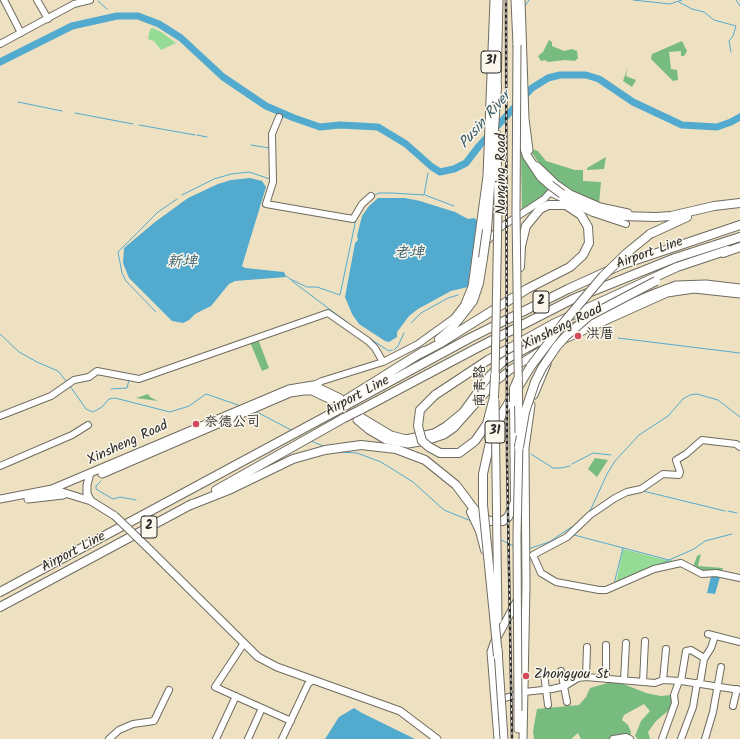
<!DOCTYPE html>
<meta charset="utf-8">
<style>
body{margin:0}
canvas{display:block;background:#eee1c1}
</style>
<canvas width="740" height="739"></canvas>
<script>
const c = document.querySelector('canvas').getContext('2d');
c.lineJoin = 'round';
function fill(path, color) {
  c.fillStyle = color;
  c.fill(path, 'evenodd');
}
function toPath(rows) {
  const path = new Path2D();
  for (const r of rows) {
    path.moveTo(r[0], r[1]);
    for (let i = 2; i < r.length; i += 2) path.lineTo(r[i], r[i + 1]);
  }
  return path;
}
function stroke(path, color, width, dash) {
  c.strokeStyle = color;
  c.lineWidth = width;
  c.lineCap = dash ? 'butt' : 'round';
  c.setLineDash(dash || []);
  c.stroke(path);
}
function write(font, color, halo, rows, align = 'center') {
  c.font = font + ' Kalam,"LXGW WenKai TC",sans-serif';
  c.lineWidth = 3;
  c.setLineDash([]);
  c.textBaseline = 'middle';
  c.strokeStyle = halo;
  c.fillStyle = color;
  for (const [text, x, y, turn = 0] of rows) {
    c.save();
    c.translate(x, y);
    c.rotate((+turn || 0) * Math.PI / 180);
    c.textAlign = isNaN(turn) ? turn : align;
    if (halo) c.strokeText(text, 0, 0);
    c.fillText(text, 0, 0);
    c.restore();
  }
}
fill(toPath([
 [153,28,161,32,176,43,161,50,154,41,148,39,150,29],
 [623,549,669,561,672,559,672,561,676,563,616,583]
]), '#94db95');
fill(toPath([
 [549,40,552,42,552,46,564,51,572,49,577,51,578,58,575,61,565,60,548,62,545,60,541,61,538,56,543,52],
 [682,41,687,51,684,56,681,56,681,51,669,52,671,69,677,70,678,80,673,81,651,59,652,54],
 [628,67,626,76,636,80,632,87,623,81],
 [532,149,538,151,546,161,575,170,583,170,583,181,601,182,599,204,584,199,560,184,541,166,532,153],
 [521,153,536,177,551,190,546,196,522,211],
 [606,157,604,169,587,170,587,168],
 [258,339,269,368,262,371,250,342],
 [148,394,150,397,158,401,136,398],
 [595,458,608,460,597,477,588,469],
 [701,554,698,566,723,568,722,571,704,572,693,567,697,556],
 [611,682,621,683,646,693,661,696,670,695,672,701,669,710,656,721,648,732,650,739,638,739,635,736,641,721,650,711,644,704,624,715,622,720,628,725,631,732,630,739,581,739,578,733,571,739,534,739,533,731,537,709,579,705,586,697,590,688]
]), '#77bb7e');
fill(toPath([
 [250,178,262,181,266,187,242,266,245,268,284,272,286,277,235,281,229,284,211,306,195,314,189,320,183,323,172,321,129,278,123,263,124,248,155,222,188,198,218,184,231,180],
 [378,198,405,198,420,201,455,212,468,219,474,218,477,220,468,287,451,291,418,309,409,316,397,332,397,337,389,342,385,341,359,324,352,314,345,297,353,254,355,243,358,240,357,236,362,216,369,206],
 [711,576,720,577,715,594,707,593],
 [354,708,362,713,415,739,325,739,339,717]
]), '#52aacf');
stroke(toPath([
 [633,0,670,4,682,0],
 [736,0,740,6],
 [98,1,107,9],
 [679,2,692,9,704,12,714,20,736,26,733,36,729,41,731,52],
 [524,7,529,0],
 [18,102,62,111],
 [75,113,133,124],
 [139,125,195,135],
 [197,135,207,137],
 [251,145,269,148],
 [182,195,214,179,231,174,249,172,270,179],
 [425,195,454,206],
 [373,196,379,193,392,193,424,195,428,173],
 [286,276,290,279],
 [290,279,307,287,317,287,340,295,356,219],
 [292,281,352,326],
 [156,312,126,281,122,273,118,252,158,212,177,199],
 [411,323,421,313,448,298,458,295],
 [0,334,19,352,37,362,58,371,67,382],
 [369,338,389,351,392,350],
 [618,338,740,353],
 [394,350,398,346,404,333],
 [70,386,86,409,93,412,102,407,109,399,115,398,170,412,189,406,206,394,241,406],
 [111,389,127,388,129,380],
 [255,411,293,431],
 [311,441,323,446],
 [339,452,357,453,381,462,413,482,444,510,471,521],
 [531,454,553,468,561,468,570,466],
 [572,464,593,453,611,455],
 [101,481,96,486,96,489,113,499,120,497,136,500],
 [643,491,725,511],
 [728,511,737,513],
 [574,535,669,560,694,549,705,541,732,534],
 [501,540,514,546],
 [528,549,549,542,576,524,591,509,607,474,615,461,639,435,668,416,683,399,690,395,697,394,718,400,740,417],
 [659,565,669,560],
 [614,584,623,548]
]), '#52aacf', 1);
stroke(toPath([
 [0,62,72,26,117,16,138,16,159,24,181,38,223,77,266,106,294,118,320,127,340,125,378,127,406,144,432,167,440,172,454,169,466,163,479,146,532,88,548,78,560,75,586,75,599,79,633,102,682,125,717,127,731,122,740,117]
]), '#52aacf', 7);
stroke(toPath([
 [340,398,360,416]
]), '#c7bda3', 7, [7, 3.5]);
const minor = toPath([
 [4,0,21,33],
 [37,0,48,19],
 [0,44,74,4,90,0],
 [279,117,272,134,273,182,266,204,353,219,362,204,371,196],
 [551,193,593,213,626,224],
 [486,242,501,227,544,199,556,186],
 [310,387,322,381,383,362,418,344,454,318,464,305,473,283],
 [0,416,51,396,74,380,89,377,97,371,139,379,328,313,368,341,375,348,383,362],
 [740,447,736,444,702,440,686,454,676,460,680,472,679,475,663,474,641,489,627,492,615,498,590,515,567,537,533,555,541,573,556,582,599,590,606,590,654,569,681,563,702,574,716,573,740,578],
 [0,466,72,435,88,425],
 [708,634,740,642],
 [244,643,215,687,291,721],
 [561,671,567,702],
 [544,674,548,705],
 [586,677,587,647],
 [606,679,606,645],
 [624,680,626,643],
 [663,680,666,649],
 [681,681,686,651,691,650,704,658],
 [643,682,645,641],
 [700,683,704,659,711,648,715,636],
 [499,700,524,692,552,689,565,686,578,678,586,677,655,683,663,680,681,681,740,690],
 [733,706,737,689],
 [109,739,119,730,133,724,154,721,169,690],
 [216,739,236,696],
 [248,739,262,708],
 [282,739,308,684,313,680],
 [613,739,626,737,630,739],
 [662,739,675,703,674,695,679,681],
 [681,739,693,707,697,683],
 [705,739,713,712,721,667]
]);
const major = toPath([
 [515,0,517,45],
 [521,0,525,119,529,150],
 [497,90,499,0],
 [497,134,498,208],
 [537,166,557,185,570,194,600,207,628,213],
 [472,287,487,176,494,0],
 [534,395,547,364,547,357,543,344],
 [361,417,391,435,406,439,434,433,446,426,463,412,489,376,504,361,542,340,655,293,676,285,706,284,740,288],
 [357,420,369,430,386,440,408,444,426,441,444,435,454,428,495,382,510,370,545,348,667,293,694,289,740,294],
 [90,473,87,485,87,494,91,501],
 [102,474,290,393,304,391,312,391,335,402],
 [52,489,91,501,115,516],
 [0,499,52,489,289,389,313,385,340,398],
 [28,499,63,495],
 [146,546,258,657,277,667,400,711,437,739],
 [518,711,518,729],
 [498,739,491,652,494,643,518,599],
 [523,739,526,585,525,448,531,405]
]);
const highway = toPath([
 [517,106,521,118,522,140,527,156,541,177,550,185],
 [562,194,592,209,621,216,656,217,671,216,714,206,740,203],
 [487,230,497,86],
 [650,234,687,217],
 [723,253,740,247],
 [439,339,452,328,473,301,479,283,483,258],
 [420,354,439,344,527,289,570,267,583,255,589,243,588,227,581,215,566,205,548,205,540,209,526,226,521,246,520,267],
 [435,395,488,360,553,324,677,267,728,250],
 [347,399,424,351],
 [352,402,470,338,568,289,621,265,740,225],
 [360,410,475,349,573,299,675,258,740,237],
 [216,490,344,418],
 [483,505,483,474,490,442,503,412,531,366],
 [188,506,231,489,293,459,325,450,361,445,396,449,425,460,456,485,480,517,490,521,503,521,508,517,515,502,514,402],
 [471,512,480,531,485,550],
 [0,592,336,411],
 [0,607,192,504]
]);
stroke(minor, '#6f6b60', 8);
stroke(major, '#6f6b60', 9);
stroke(highway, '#6f6b60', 10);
stroke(minor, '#fff', 6);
stroke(major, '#fff', 7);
stroke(highway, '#fff', 8);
const rail = toPath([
 [506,0,507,457,512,739]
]);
stroke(rail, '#2b2b2b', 2.5);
stroke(rail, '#fbf7ec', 1, [3]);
const majorBridge = toPath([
 [517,45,516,212,519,433],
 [495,380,498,208],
 [495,400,498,620],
 [115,516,146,546],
 [498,650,504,739],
 [518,711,517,536,519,443]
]);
const highwayBridge = toPath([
 [550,185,562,194],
 [483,258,487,230],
 [531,366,565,321,603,276,628,252,650,234],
 [435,395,420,410,418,426,422,441,429,447,440,453,459,453,475,441,487,424,494,397,495,375],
 [514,402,514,388,518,379],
 [336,411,352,402],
 [344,418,360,410],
 [519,447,525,412,535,382,542,368,557,346,566,336,589,316,656,281],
 [483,505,498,656]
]);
stroke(majorBridge, '#6f6b60', 9, []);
stroke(highwayBridge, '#6f6b60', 10, []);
stroke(majorBridge, '#fff', 7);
stroke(highwayBridge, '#fff', 8);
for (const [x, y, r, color] of [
 [578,336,4,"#d1495b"],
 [196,424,4,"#d1495b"],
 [526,676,4,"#d1495b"]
]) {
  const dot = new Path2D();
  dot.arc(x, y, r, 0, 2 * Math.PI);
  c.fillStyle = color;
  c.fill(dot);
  stroke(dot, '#fbf7ec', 1.5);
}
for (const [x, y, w] of [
 [491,62,20],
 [541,302,16],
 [495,432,20],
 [149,527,16]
]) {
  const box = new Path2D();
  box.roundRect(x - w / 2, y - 11, w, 22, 3);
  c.fillStyle = '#fbf7ec';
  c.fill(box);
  stroke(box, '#2b2b2b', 1);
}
write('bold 13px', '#2b2b2b', null, [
 ["31",491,62],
 ["2",541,302],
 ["31",495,432],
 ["2",149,527]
]);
write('14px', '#2b2b2b', '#fbf7ec', [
 ["Nanqing Road",503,174,-90],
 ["Airport Line",650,254,-20],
 ["Xinsheng Road",563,328,-26],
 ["南青路",482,386,-90],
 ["Airport Line",358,397,-28],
 ["Xinsheng Road",128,444,-25],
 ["Airport Line",74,553,-28]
]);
write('14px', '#2b2b2b', '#fbf7ec', [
 ["洪厝",586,336],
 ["奈德公司",204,424],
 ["Zhongyou St",534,676]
], 'left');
write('italic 15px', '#3b5e6d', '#fbf7ec', [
 ["Pusin River",486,121,-49],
 ["老埤",409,254],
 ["新埤",182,263]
]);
</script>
